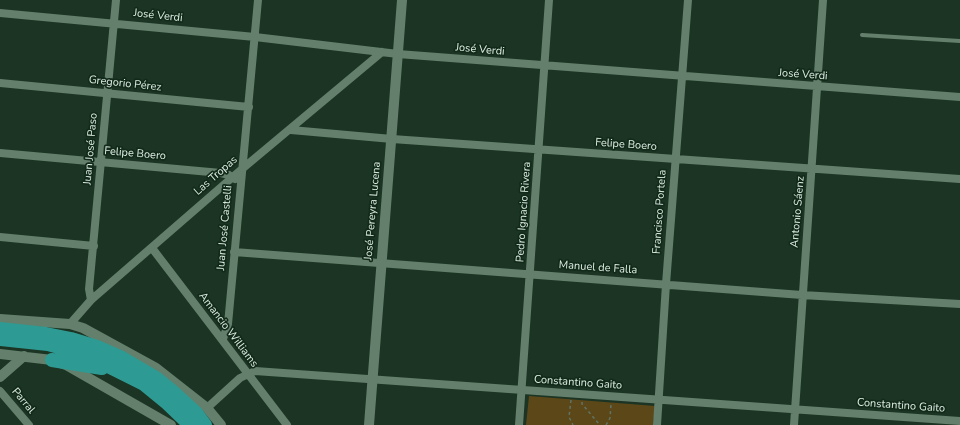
<!DOCTYPE html>
<meta charset="utf-8">
<style>
body{margin:0}
canvas{display:block;background:#1b3423}
</style>
<canvas width="960" height="425"></canvas>
<script>
const c = document.querySelector('canvas').getContext('2d');
c.lineJoin = 'round';
function fill(path, color) {
  c.fillStyle = color;
  c.fill(path, 'evenodd');
}
function toPath(rows) {
  const path = new Path2D();
  for (const r of rows) {
    path.moveTo(r[0], r[1]);
    for (let i = 2; i < r.length; i += 2) path.lineTo(r[i], r[i + 1]);
  }
  return path;
}
function stroke(path, color, width, dash) {
  c.strokeStyle = color;
  c.lineWidth = width;
  c.lineCap = dash ? 'butt' : 'round';
  c.setLineDash(dash || []);
  c.stroke(path);
}
function write(font, color, halo, rows, align = 'center') {
  c.font = font + ' "Nunito Sans",sans-serif';
  c.lineWidth = 3.5;
  c.setLineDash([]);
  c.textBaseline = 'middle';
  c.strokeStyle = halo;
  c.fillStyle = color;
  for (const [text, x, y, turn = 0] of rows) {
    c.save();
    c.translate(x, y);
    c.rotate((+turn || 0) * Math.PI / 180);
    c.textAlign = isNaN(turn) ? turn : align;
    if (halo) c.strokeText(text, 0, 0);
    c.fillText(text, 0, 0);
    c.restore();
  }
}
fill(toPath([
 [529,396,655,406,653,425,526,425]
]), '#5c4718');
stroke(toPath([
 [571,400,569,417,573,425],
 [582,402,582,404,600,425],
 [606,425,610,418,611,404]
]), '#5f7466', 1.5, [3, 3]);
stroke(toPath([
 [862,35,960,41]
]), '#647f6c', 4);
stroke(toPath([
 [0,13,255,37,398,54,960,97],
 [0,83,249,107],
 [291,130,392,139,960,179],
 [0,153,221,173,229,175,235,179],
 [0,237,94,246],
 [152,248,287,425],
 [234,252,802,295,960,304],
 [91,300,89,289,116,0],
 [70,324,91,300,242,169,382,52],
 [223,339,228,324,258,0],
 [0,391,29,425],
 [207,408,240,378,255,371,960,421],
 [519,425,549,0],
 [657,425,666,284,688,0],
 [794,425,823,0]
]), '#647f6c', 8);
stroke(toPath([
 [0,319,70,324,83,328,156,368,207,408,221,425],
 [0,354,52,360,66,365,171,425],
 [0,377,24,356],
 [369,425,402,0]
]), '#647f6c', 10);
stroke(toPath([
 [0,329,46,334,71,339,97,347,122,358,156,378,172,391,196,413,205,425],
 [0,339,48,344,84,354,144,384,166,402,190,425],
 [52,360,102,368]
]), '#2d9b93', 14);
write('11px', '#dfeee3', '#122a1a', [
 ["José Verdi",158,16,6],
 ["José Verdi",480,50,5],
 ["José Verdi",803,75,4],
 ["Gregorio Pérez",125,84,6],
 ["Felipe Boero",626,145,4],
 ["Juan José Paso",91,149,-85],
 ["Felipe Boero",135,154,5],
 ["Las Tropas",216,176,-41],
 ["José Pereyra Lucena",373,211,-85],
 ["Pedro Ignacio Rivera",524,212,-86],
 ["Francisco Portela",660,212,-86],
 ["Antonio Sáenz",798,212,-85],
 ["Juan José Castelli",225,228,-85],
 ["Manuel de Falla",598,268,4],
 ["Amancio Williams",228,330,53],
 ["Constantino Gaito",578,383,4],
 ["Parral",23,401,50],
 ["Constantino Gaito",901,406,4]
]);
</script>
